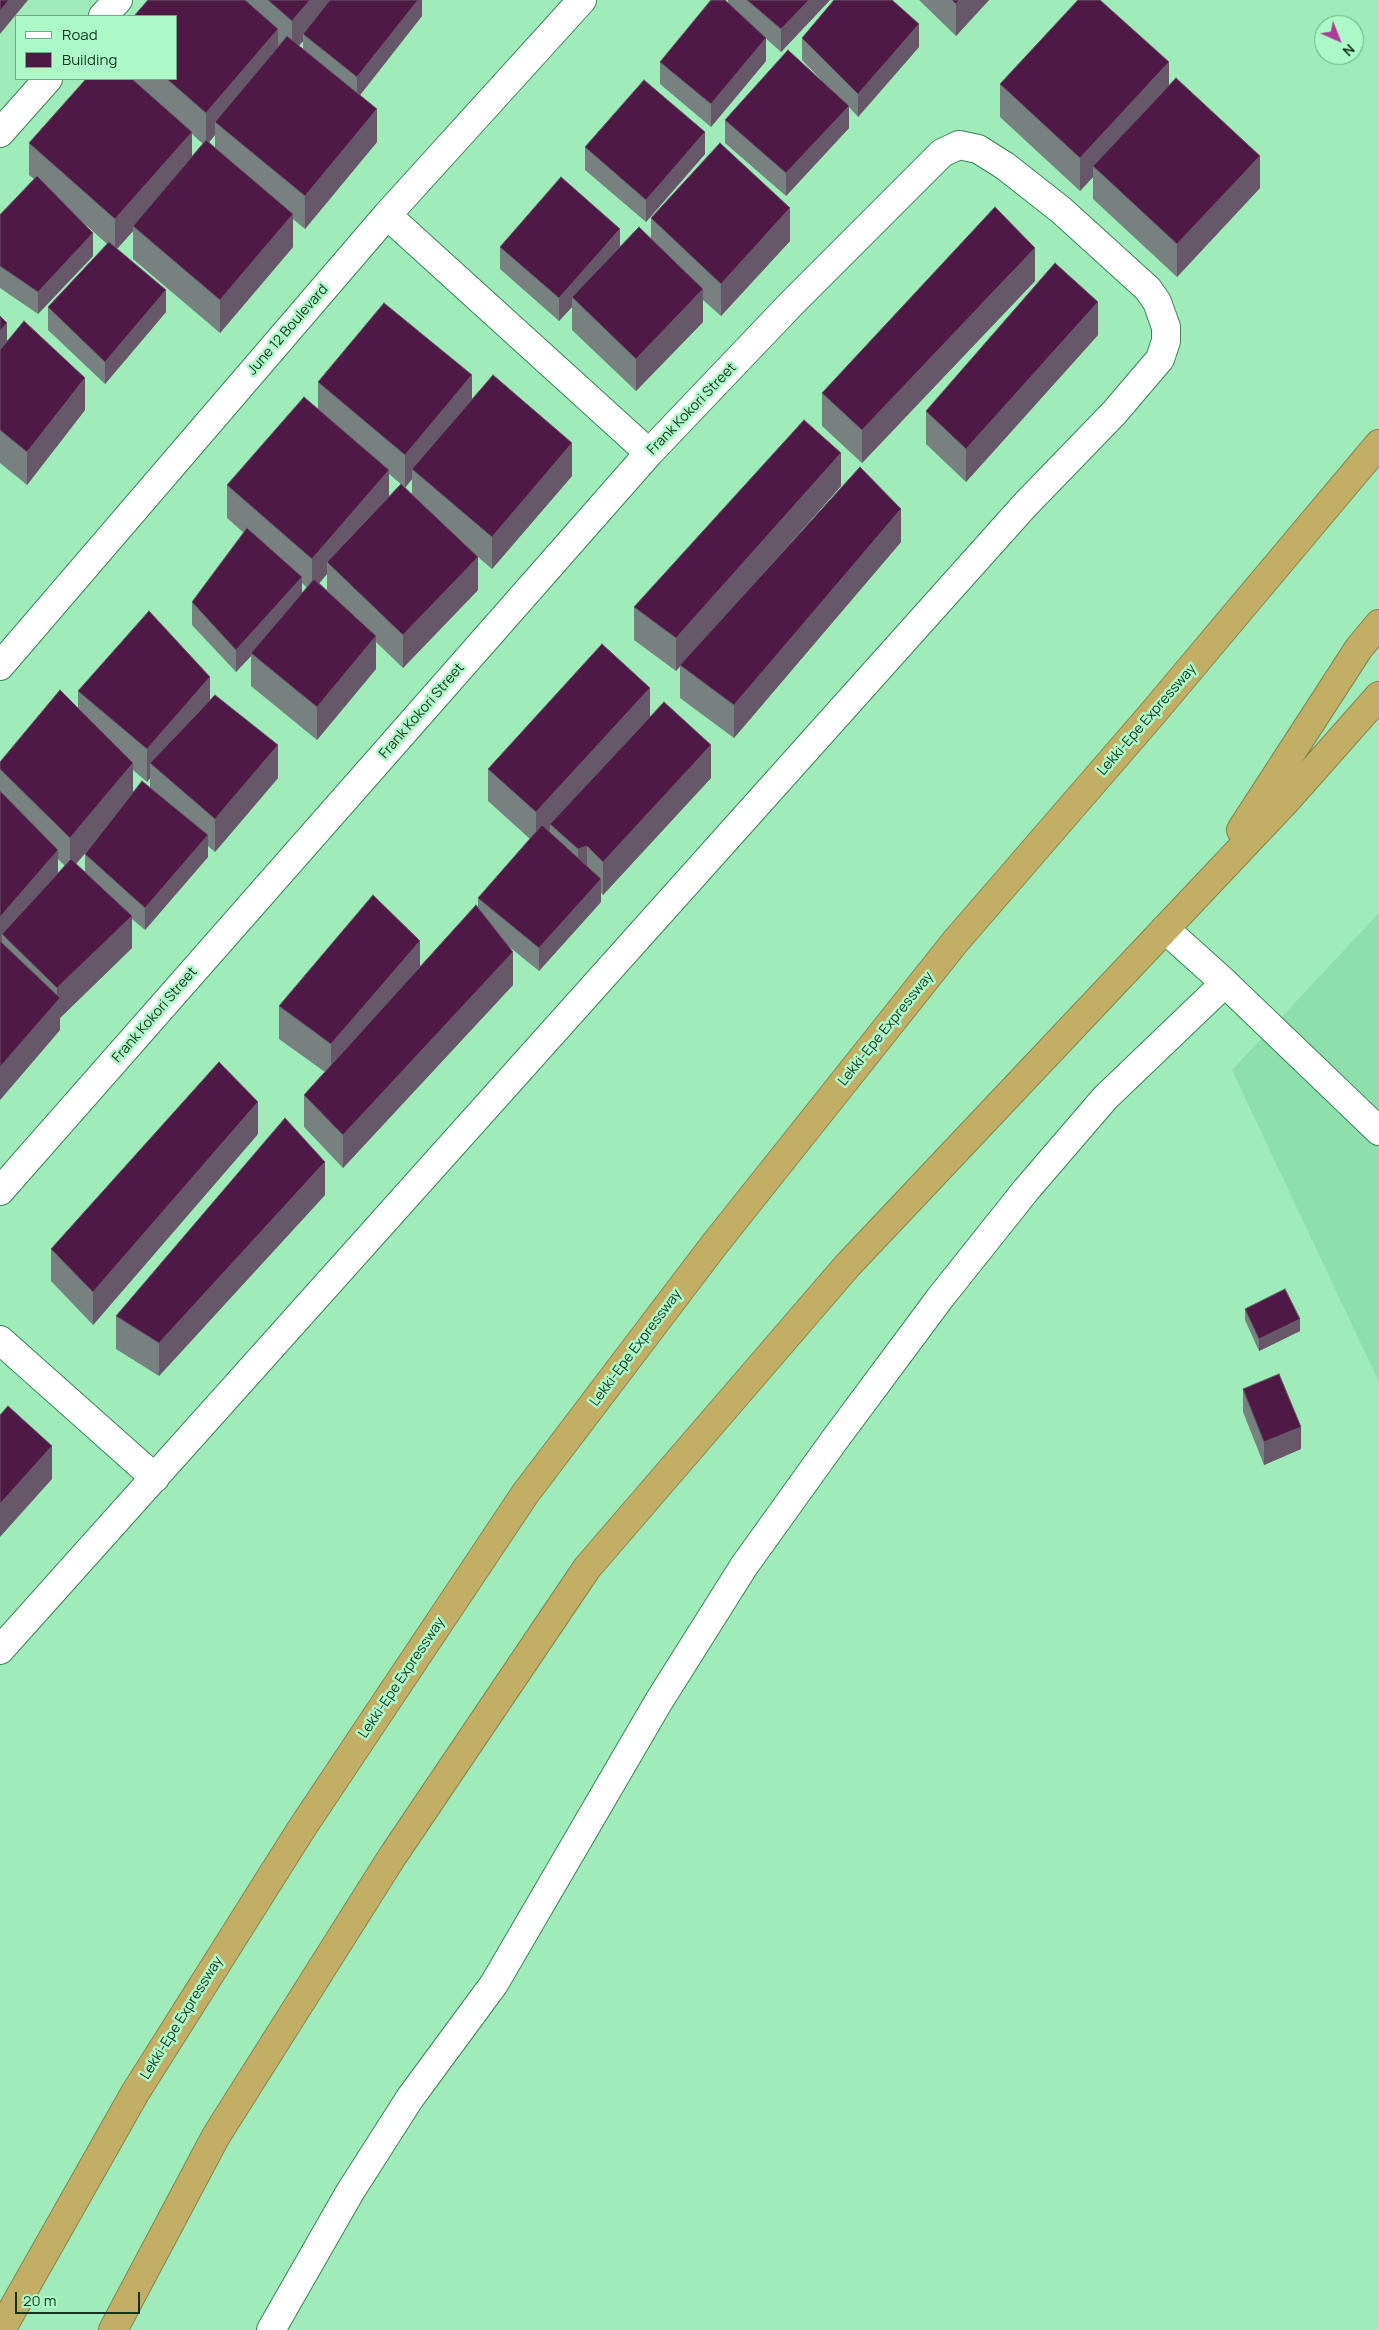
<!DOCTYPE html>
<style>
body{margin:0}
#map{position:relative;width:1379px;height:2330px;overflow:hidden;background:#9febba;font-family:Manrope,sans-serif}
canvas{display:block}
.legend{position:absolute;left:15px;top:15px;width:162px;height:65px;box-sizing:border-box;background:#acf8c7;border:1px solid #6fa985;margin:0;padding:6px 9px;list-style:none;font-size:15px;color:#143321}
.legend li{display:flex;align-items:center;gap:10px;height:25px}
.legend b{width:25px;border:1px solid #6fa985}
.north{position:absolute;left:1314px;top:15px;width:50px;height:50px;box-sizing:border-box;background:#acf8c7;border:1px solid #6fa985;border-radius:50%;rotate:136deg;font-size:14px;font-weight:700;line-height:20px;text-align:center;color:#143321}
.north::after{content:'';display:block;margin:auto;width:18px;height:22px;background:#ad3d99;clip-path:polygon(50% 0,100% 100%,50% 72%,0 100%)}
.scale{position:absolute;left:15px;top:2292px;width:125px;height:22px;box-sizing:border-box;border:2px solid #143321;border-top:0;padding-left:6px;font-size:15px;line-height:18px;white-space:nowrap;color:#143321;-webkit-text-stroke:4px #acf8c7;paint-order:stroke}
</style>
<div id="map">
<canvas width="1379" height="2330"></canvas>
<ul class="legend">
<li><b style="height:6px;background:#fff"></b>Road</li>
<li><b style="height:14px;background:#4f1946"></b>Building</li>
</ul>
<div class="north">N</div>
<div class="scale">20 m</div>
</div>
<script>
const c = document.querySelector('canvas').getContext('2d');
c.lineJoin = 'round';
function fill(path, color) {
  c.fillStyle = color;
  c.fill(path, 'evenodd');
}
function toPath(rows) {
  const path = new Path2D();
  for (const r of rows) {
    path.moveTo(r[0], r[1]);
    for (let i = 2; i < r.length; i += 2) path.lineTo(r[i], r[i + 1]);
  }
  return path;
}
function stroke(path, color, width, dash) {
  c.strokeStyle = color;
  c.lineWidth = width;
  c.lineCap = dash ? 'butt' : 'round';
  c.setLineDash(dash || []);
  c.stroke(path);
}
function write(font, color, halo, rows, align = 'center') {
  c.font = font + ' Manrope,sans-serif';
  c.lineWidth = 5;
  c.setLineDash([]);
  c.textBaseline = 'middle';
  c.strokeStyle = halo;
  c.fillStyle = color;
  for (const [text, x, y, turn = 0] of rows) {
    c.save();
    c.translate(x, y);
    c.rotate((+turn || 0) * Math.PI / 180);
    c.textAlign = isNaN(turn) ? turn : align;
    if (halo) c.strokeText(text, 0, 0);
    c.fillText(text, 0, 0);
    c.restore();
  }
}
fill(toPath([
 [1379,913,1379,1382,1232,1070]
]), '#8ddfab');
const minor = toPath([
 [103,16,118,0],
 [0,133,48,79],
 [387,215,649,453],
 [0,666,387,215,582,0],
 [1165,929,1225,983,1379,1131],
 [0,1191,649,453,791,304,942,153,959,145,978,149,1005,166,1061,210,1148,289,1157,302,1166,327,1166,341,1160,359,1114,413,1025,505,0,1650],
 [0,1340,155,1478],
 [271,2330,350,2192,410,2098,494,1984,659,1701,744,1566,833,1442,940,1298,1026,1190,1105,1098,1225,983]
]);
const highway = toPath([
 [1241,830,1359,648,1379,624],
 [1,2330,135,2093,302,1828,525,1494,714,1245,955,942,1153,713,1379,444],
 [113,2330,216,2136,392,1857,587,1568,847,1266,1285,802,1379,696]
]);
stroke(minor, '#398458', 30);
stroke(highway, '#85844d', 30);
stroke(minor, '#fff', 28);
stroke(highway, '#c2af65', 28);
fill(toPath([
 [148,0,422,0,422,16,360,95,377,142,305,229,293,219,293,247,220,333,133,259,133,231,117,249,166,312,105,384,48,330,48,307,107,244,86,225,93,256,38,314,0,288,0,214,34,179,29,175,29,143,86,79,176,79],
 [303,41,303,49,299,46],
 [192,134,203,144,192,157],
 [215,135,215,148,209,142],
 [728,0,830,0,781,52,762,35,766,61,711,127,660,84,660,62,728,3],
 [919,0,989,0,956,36],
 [802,38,919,47,858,117,849,107,849,128,786,196,725,143,725,120,830,89,802,60],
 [1000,84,1169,85,1260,188,1177,277,1093,199,1093,177,1080,191,1000,117],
 [585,147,705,154,646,222,585,170],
 [651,218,790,241,721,316,703,300,703,322,636,391,572,330,572,307,559,321,500,269,500,247,620,247,651,238],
 [1035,281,862,463,822,426,822,393],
 [0,316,7,341,85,410,27,485,0,463],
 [1098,335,966,482,926,444,926,411],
 [318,382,472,400,572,476,492,569,478,557,478,590,403,668,376,642,376,669,317,740,251,686,251,656,236,672,192,625,192,602,244,533,227,518,227,485,318,409],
 [389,474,401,484,389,497],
 [412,479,412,495,405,487],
 [327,574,327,590,319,583],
 [302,583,307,588,302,594],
 [841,486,756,582,901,542,734,738,680,698,680,666,676,671,634,640,634,607],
 [78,691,210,701,278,778,215,852,208,846,208,857,145,930,132,919,132,948,60,1018,60,1030,0,1100,0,762,78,708],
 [133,770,147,782,150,778,150,788,133,793],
 [90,848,85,854,85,873,76,864],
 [58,859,65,866,58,873],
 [650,717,711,778,603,895,601,893,601,902,539,971,507,945,513,985,343,1168,304,1127,304,1095,325,1072,279,1039,279,1006,420,967,478,907,478,898,530,839,488,801,488,769],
 [258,1134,93,1325,51,1281,51,1249],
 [325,1195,159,1376,116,1349,116,1316],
 [1245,1309,1300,1331,1259,1351,1245,1320],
 [1243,1389,1301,1449,1264,1465,1243,1412]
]), '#778280');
fill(toPath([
 [9,0,28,0,0,34,0,11],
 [310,0,337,0,303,34,303,41,292,53,292,21],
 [418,0,422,0,422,16,357,99,357,77],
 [809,0,830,0,781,52,781,29],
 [959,0,989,0,956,36,956,4],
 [919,24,919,47,858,117,858,94],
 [278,29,278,62,215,122,215,135,206,146,206,113],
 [766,38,766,61,711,127,711,104],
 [1169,62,1169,95,1093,166,1093,177,1080,191,1080,158],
 [849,106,849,128,786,196,786,173],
 [377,109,377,142,305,229,305,196],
 [192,132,192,164,133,226,133,231,115,251,115,219],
 [705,132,705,154,646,222,646,200],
 [1260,156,1260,188,1177,277,1177,244],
 [790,208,790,241,721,316,721,284],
 [293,214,293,247,220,333,220,300],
 [620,229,620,251,572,297,572,307,559,321,559,298],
 [93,233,93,256,38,314,38,292],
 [1035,248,1035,281,862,463,862,430],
 [703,289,703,322,636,391,636,359],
 [166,290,166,312,105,384,105,362],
 [1098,302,1098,335,966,482,966,449],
 [7,323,7,345,0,354,0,331],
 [472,375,472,408,412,469,412,479,405,488,405,455],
 [85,378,85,410,27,485,27,452],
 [572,443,572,476,492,569,492,537],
 [841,453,841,486,676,671,676,638],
 [389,470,389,503,327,562,327,574,312,592,312,559],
 [901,509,901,542,734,738,734,705],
 [478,557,478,590,403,668,403,635],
 [302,577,302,600,251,653,251,656,236,672,236,650],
 [376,636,376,669,317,740,317,707],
 [210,677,210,710,150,763,150,778,147,782,147,749],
 [650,688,650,720,550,824,550,829,536,845,536,812],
 [278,745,278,778,215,852,215,819],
 [711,745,711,778,603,895,603,862],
 [133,763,133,796,70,871,70,838],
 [208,835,208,857,145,930,145,908],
 [587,846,587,879,578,882,578,849],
 [58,850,58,883,2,934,2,947,0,950,0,917],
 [601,879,601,902,539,971,539,948],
 [132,916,132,948,60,1018,60,1030,0,1100,0,1067,57,1001,57,988],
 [420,941,420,973,331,1077,331,1044],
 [513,952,513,985,343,1168,343,1135],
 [258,1102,258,1134,93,1325,93,1292],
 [325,1162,325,1195,159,1376,159,1343],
 [1300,1319,1300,1331,1259,1351,1259,1339],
 [1301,1427,1301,1449,1264,1465,1264,1442],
 [52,1446,52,1479,0,1537,0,1504]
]), '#675869');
const building = toPath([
 [0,0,9,0,0,11,0,0],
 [148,0,245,0,278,29,206,113,167,79,176,79,176,16,134,16,148,0],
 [268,0,310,0,292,21,268,0],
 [330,0,418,0,357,77,303,34,330,0],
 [711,0,725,0,766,38,711,104,660,62,711,0],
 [747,0,809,0,781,29,747,0],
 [834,0,892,0,919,24,858,94,802,38,834,0],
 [952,0,959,0,956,4,952,0],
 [1078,0,1100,0,1169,62,1080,158,1000,84,1078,0],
 [287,36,377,109,305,196,215,122,287,36],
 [788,50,849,106,786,173,725,120,788,50],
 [1176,78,1260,156,1177,244,1093,166,1176,78],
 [86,79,132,79,192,132,115,219,29,143,86,79],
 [644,80,705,132,646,200,585,147,644,80],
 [206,140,293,214,220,300,133,226,206,140],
 [720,143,790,208,721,284,651,218,720,143],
 [37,176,93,233,38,292,0,266,0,215,37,176],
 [561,177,620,229,559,298,500,247,561,177],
 [995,207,1035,248,862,430,822,393,995,207],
 [639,227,703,289,636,359,572,297,639,227],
 [109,242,166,290,105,362,48,307,109,242],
 [1055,263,1098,302,966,449,926,411,1055,263],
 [384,303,472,375,405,455,318,382,384,303],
 [0,316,7,323,0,331,0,316],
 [24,321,85,378,27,452,0,430,0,350,24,321],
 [493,375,572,443,492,537,412,469,493,375],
 [304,397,389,470,312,559,227,485,304,397],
 [804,420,841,453,676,638,634,607,804,420],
 [860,467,901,509,734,705,680,665,860,467],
 [401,484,478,557,403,635,327,562,401,484],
 [247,528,302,577,236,650,192,602,247,528],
 [314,579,376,636,317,707,251,653,314,579],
 [149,611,210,677,147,749,78,691,149,611],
 [602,644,650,688,536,812,488,769,602,644],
 [60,690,133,763,70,838,0,769,0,762,60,690],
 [215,695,278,745,215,819,150,763,215,695],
 [664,702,711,745,603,862,587,846,578,849,550,824,664,702],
 [142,781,208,835,145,908,85,854,142,781],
 [0,791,58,850,0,917,0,791],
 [542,825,601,879,539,948,478,898,542,825],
 [71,859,132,916,57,988,2,934,71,859],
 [373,895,420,941,331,1044,279,1006,373,895],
 [476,905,513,952,343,1135,304,1095,476,905],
 [0,941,60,998,0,1067,0,941],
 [219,1062,258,1102,93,1292,51,1249,219,1062],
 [285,1118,325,1162,159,1343,116,1316,285,1118],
 [1285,1289,1300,1319,1259,1339,1245,1309,1285,1289],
 [1279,1374,1301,1427,1264,1442,1243,1389,1279,1374],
 [8,1406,52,1446,0,1504,0,1415,8,1406]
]);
fill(building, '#4f1946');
stroke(building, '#675869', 1);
write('14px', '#143321', '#acf8c7', [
 ["June 12 Boulevard",288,330,-49],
 ["Frank Kokori Street",692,409,-46],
 ["Frank Kokori Street",422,711,-49],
 ["Lekki-Epe Expressway",1147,720,-49],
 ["Frank Kokori Street",155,1015,-49],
 ["Lekki-Epe Expressway",886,1029,-51],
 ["Lekki-Epe Expressway",636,1348,-53],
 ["Lekki-Epe Expressway",402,1678,-56],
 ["Lekki-Epe Expressway",182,2018,-58]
]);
</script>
